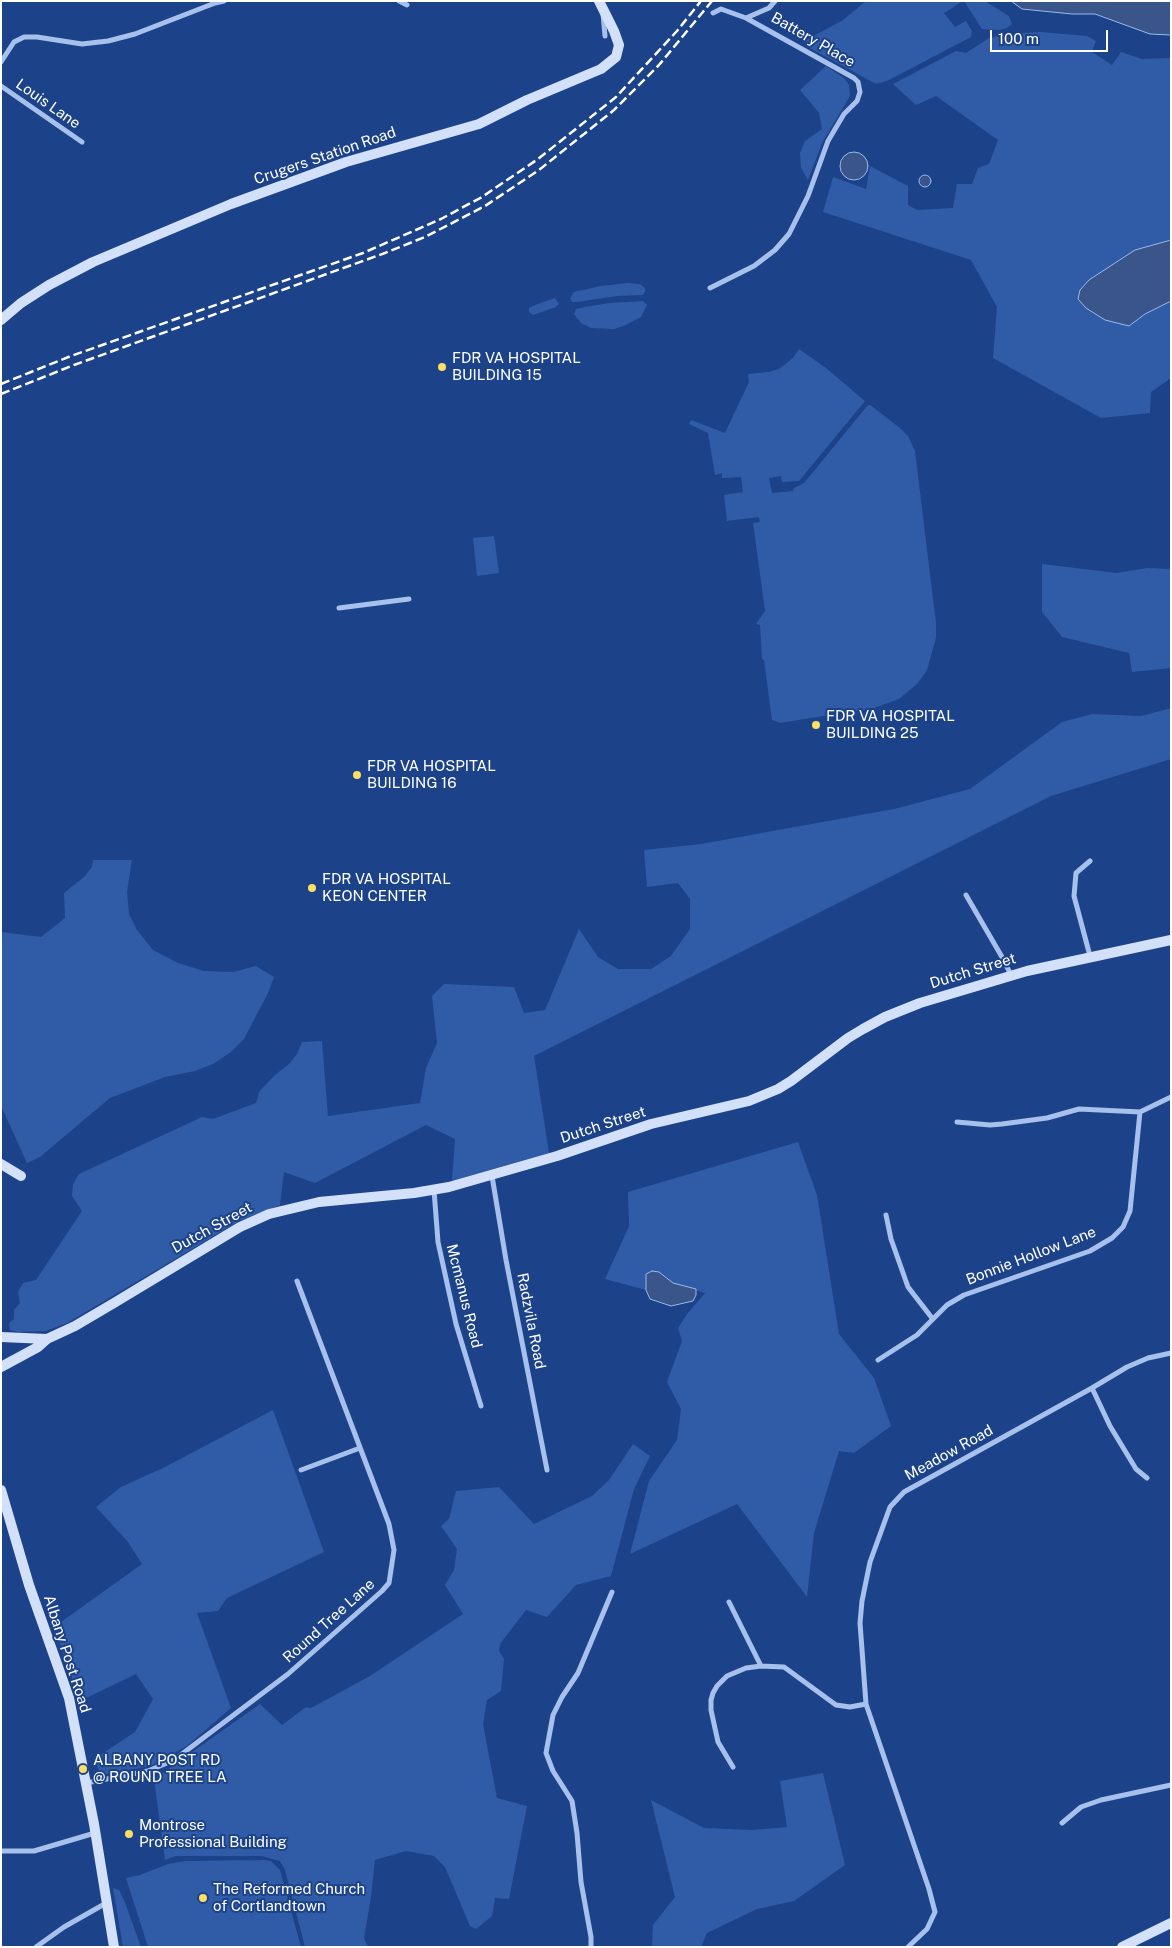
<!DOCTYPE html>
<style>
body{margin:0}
#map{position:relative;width:1172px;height:1948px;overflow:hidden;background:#1c4389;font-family:"Public Sans",sans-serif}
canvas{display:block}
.frame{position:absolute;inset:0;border:2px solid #fff;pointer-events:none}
.scale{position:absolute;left:990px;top:30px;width:118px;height:22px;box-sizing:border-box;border:2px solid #fff;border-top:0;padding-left:6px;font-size:15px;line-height:18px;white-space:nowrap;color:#fff;-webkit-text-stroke:4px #1c4389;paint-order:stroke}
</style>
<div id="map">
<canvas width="1172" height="1948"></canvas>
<div class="frame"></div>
<div class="scale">100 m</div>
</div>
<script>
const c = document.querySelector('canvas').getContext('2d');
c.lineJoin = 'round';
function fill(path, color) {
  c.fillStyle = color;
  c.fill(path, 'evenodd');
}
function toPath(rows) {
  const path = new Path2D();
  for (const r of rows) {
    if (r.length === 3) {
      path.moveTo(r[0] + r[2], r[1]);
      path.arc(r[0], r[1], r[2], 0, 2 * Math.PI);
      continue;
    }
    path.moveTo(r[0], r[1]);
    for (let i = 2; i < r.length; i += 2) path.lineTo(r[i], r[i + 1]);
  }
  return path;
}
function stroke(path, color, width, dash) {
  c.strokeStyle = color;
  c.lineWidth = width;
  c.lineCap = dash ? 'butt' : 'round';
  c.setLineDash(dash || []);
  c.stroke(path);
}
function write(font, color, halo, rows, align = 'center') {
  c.font = font + ' "Public Sans",sans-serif';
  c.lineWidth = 4;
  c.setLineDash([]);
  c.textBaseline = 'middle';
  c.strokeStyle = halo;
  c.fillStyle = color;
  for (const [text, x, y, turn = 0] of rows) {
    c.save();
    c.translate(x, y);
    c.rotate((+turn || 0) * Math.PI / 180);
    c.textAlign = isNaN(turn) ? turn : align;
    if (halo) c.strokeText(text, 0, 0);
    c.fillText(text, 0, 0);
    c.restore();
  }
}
fill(toPath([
 [866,1,963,1,944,13,955,27,966,21,972,31,971,37,887,81,876,84,806,46,805,43,806,40,843,20],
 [964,1,985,1,1009,16,1012,24,1007,28,999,30,982,29],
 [1040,32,1087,36,1096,41,1092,52,1112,65,1121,52,1142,59,1171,58,1171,240,1135,250,1129,326,1145,314,1171,301,1171,378,1151,392,1150,413,1101,418,993,358,997,307,971,260,823,212,833,177,866,189,870,166,908,186,908,205,917,210,953,208,957,184,972,184,978,168,989,164,998,140,936,96,916,105,893,84,956,51,966,53,989,38,1006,34],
 [826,66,844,78,849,85,850,96,822,143,808,180,801,168,800,153,805,141,822,129,819,113,800,90],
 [627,283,640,284,645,288,645,292,643,295,617,296,577,302,572,302,570,298,574,292,601,286],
 [555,298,559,304,556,307,533,315,529,312,529,308,535,305],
 [643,301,647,305,641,317,624,326,614,329,591,328,581,323,574,314,576,309,585,307,609,303],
 [799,349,826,368,865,401,799,481,782,482,781,476,769,478,772,493,793,491,794,488,804,483,868,405,870,405,900,428,908,436,915,451,936,623,936,638,927,670,918,683,899,699,874,708,780,723,772,720,764,660,762,659,760,625,756,624,765,611,753,523,760,522,759,517,727,521,724,495,743,492,741,477,722,478,722,473,715,475,708,433,689,424,691,420,725,433,749,382,748,374,769,372,779,369,793,358],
 [494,536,499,573,477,576,473,538],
 [1042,564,1117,573,1147,568,1171,569,1171,668,1132,672,1129,653,1062,637,1042,612],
 [1171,708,1171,759,1051,796,534,1056,549,1153,452,1181,455,1139,426,1125,315,1183,284,1172,280,1205,239,1221,67,1323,46,1331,18,1332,10,1330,9,1323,14,1319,14,1310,20,1303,18,1292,23,1283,36,1280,82,1211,72,1196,73,1184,79,1174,202,1117,213,1119,256,1103,259,1092,275,1075,289,1064,297,1054,302,1042,322,1041,328,1116,420,1103,426,1068,437,1043,432,996,444,984,514,987,524,1013,545,1010,579,929,598,957,618,969,651,969,671,956,690,929,690,899,678,883,647,887,644,850,701,844,894,809,970,789,1062,722,1092,714,1141,716],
 [93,860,132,860,127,892,129,914,137,930,153,950,178,963,204,971,233,972,256,966,274,977,268,993,244,1039,231,1052,213,1064,195,1071,165,1077,110,1098,40,1157,27,1163,1,1106,1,932,41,937,65,918,64,893,84,877,92,867],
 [798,1142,817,1195,839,1334,874,1378,891,1426,854,1453,839,1451,814,1533,807,1597,737,1504,630,1554,649,1481,677,1440,681,1409,667,1382,682,1341,678,1328,687,1314,705,1293,673,1283,660,1273,646,1274,646,1290,605,1279,629,1226,628,1192],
 [273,1410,324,1552,227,1598,218,1611,197,1613,231,1708,187,1746,151,1766,101,1775,94,1759,135,1732,153,1699,136,1674,80,1701,54,1627,142,1564,128,1542,96,1507,121,1487,165,1467],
 [633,1444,650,1456,634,1489,611,1576,576,1585,547,1617,526,1610,500,1644,499,1651,504,1659,501,1691,487,1700,483,1724,497,1798,527,1806,509,1899,495,1898,492,1916,476,1929,470,1926,445,1867,434,1856,406,1851,375,1860,371,1897,364,1938,368,1947,305,1947,285,1870,280,1861,262,1856,176,1856,165,1860,154,1779,260,1704,282,1725,306,1707,311,1708,370,1676,463,1614,445,1585,454,1570,457,1549,441,1526,449,1519,456,1491,499,1487,534,1524,592,1496,609,1480],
 [823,1773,845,1865,794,1901,757,1909,707,1933,701,1947,652,1947,653,1925,675,1897,651,1800,704,1828,752,1830,787,1827,780,1781],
 [265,1860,271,1861,280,1870,301,1947,148,1947,126,1878,140,1875,168,1864,185,1861],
 [113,1888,119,1890,124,1900,141,1947,123,1947]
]), '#305ba7');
const water = toPath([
 [1011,1,1171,1,1171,35,1150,34,1095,14,1072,14,1022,9,1011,1],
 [854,166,14],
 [925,181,6],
 [1171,240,1171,301,1145,314,1129,326,1105,320,1086,308,1078,299,1080,290,1089,280,1135,250,1171,240],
 [652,1271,659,1272,673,1283,696,1289,696,1295,693,1301,671,1306,650,1299,646,1290,646,1274,652,1271]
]);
fill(water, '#395589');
stroke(water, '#9abaee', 1);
stroke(toPath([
 [399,1,407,5],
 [713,13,721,9,746,18,769,8,775,1],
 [603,14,605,36],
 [1,62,14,42,24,37,37,37,82,44,108,41,135,34,215,3,224,1],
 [1,86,82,142],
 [710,288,754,266,775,250,789,234,808,196,828,141,844,114,857,101,860,92,858,82,854,78,746,18],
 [339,608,409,599],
 [966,895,1002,957,1011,975],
 [1090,956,1074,896,1076,873,1090,861],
 [957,1122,990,1125,1002,1124,1047,1118,1079,1109,1140,1112,1171,1097],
 [492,1176,506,1260,547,1470],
 [434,1190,438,1242,456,1324,481,1406],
 [886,1215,891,1239,908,1287,932,1318],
 [878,1360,917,1335,947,1305,964,1295,1090,1251,1112,1238,1123,1227,1130,1211,1140,1112],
 [1092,1388,1110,1426,1136,1469,1147,1478],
 [301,1470,360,1448],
 [729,1602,761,1666],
 [733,1767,718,1742,711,1710,711,1700,713,1693,717,1686,727,1676,746,1668,761,1666,784,1667,836,1705,850,1707,866,1704],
 [86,1783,148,1771,174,1760,288,1674,382,1591,389,1583,394,1550,389,1524,297,1281],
 [1062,1823,1081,1807,1101,1800,1171,1785],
 [1,1851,34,1851,95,1833],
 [36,1947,64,1927,108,1902],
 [591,1947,591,1937,581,1882,577,1833,572,1801,553,1771,546,1753,553,1715,562,1697,578,1673,612,1592],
 [908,1947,927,1929,935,1912,929,1889,866,1704,860,1623,862,1601,870,1562,890,1507,904,1492,1092,1388,1127,1367,1148,1358,1171,1353]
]), '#a7c0ec', 5);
stroke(toPath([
 [1,320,21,303,49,285,93,262,231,204,346,162,479,124,527,100,601,69,616,57,619,45,614,31,599,1],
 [1,1164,21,1176],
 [1,1337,47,1339],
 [1,1367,38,1347,47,1339,75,1326,114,1303,240,1227,269,1214,319,1202,414,1193,449,1187,557,1156,651,1124,749,1101,778,1089,791,1081,848,1038,863,1029,885,1017,920,1003,1027,971,1171,940],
 [1,1490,29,1585,69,1698,94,1824,114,1947],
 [1122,1947,1171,1923]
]), '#d3e0f9', 10);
stroke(toPath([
 [1,384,71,356,363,253,441,219,482,197,538,159,616,97,677,31,701,1],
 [1,394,74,365,385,253,425,237,485,206,539,170,614,110,659,65,712,1]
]), '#fff', 2.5, [9, 4]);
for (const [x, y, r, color] of [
 [442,367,5,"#fcdd65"],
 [816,725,5,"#fcdd65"],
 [357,775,5,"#fcdd65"],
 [312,888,5,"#fcdd65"],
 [83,1769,5,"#fcdd65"],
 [129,1834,5,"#fcdd65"],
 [203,1898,5,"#fcdd65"]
]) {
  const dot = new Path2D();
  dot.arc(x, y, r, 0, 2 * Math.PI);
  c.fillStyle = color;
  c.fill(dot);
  stroke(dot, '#1c4389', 2);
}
write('15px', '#fff', '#1c4389', [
 ["Battery Place",813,40,30],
 ["Louis Lane",48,104,35],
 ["Crugers Station Road",325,156,-19],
 ["Dutch Street",973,971,-17],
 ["Dutch Street",603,1125,-18],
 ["Dutch Street",212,1228,-29],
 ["Bonnie Hollow Lane",1031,1256,-21],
 ["Mcmanus Road",464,1296,76],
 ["Radzvila Road",531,1321,79],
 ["Meadow Road",949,1453,-29],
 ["Round Tree Lane",329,1621,-42],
 ["Albany Post Road",67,1654,72]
]);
write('15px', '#fff', '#1c4389', [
 ["FDR VA HOSPITAL",452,358],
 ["BUILDING 15",452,375],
 ["FDR VA HOSPITAL",826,716],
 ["BUILDING 25",826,733],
 ["FDR VA HOSPITAL",367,766],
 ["BUILDING 16",367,783],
 ["FDR VA HOSPITAL",322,879],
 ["KEON CENTER",322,896],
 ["ALBANY POST RD",93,1760],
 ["@ ROUND TREE LA",93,1777],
 ["Montrose",139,1825],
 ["Professional Building",139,1842],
 ["The Reformed Church",213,1889],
 ["of Cortlandtown",213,1906]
], 'left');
</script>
